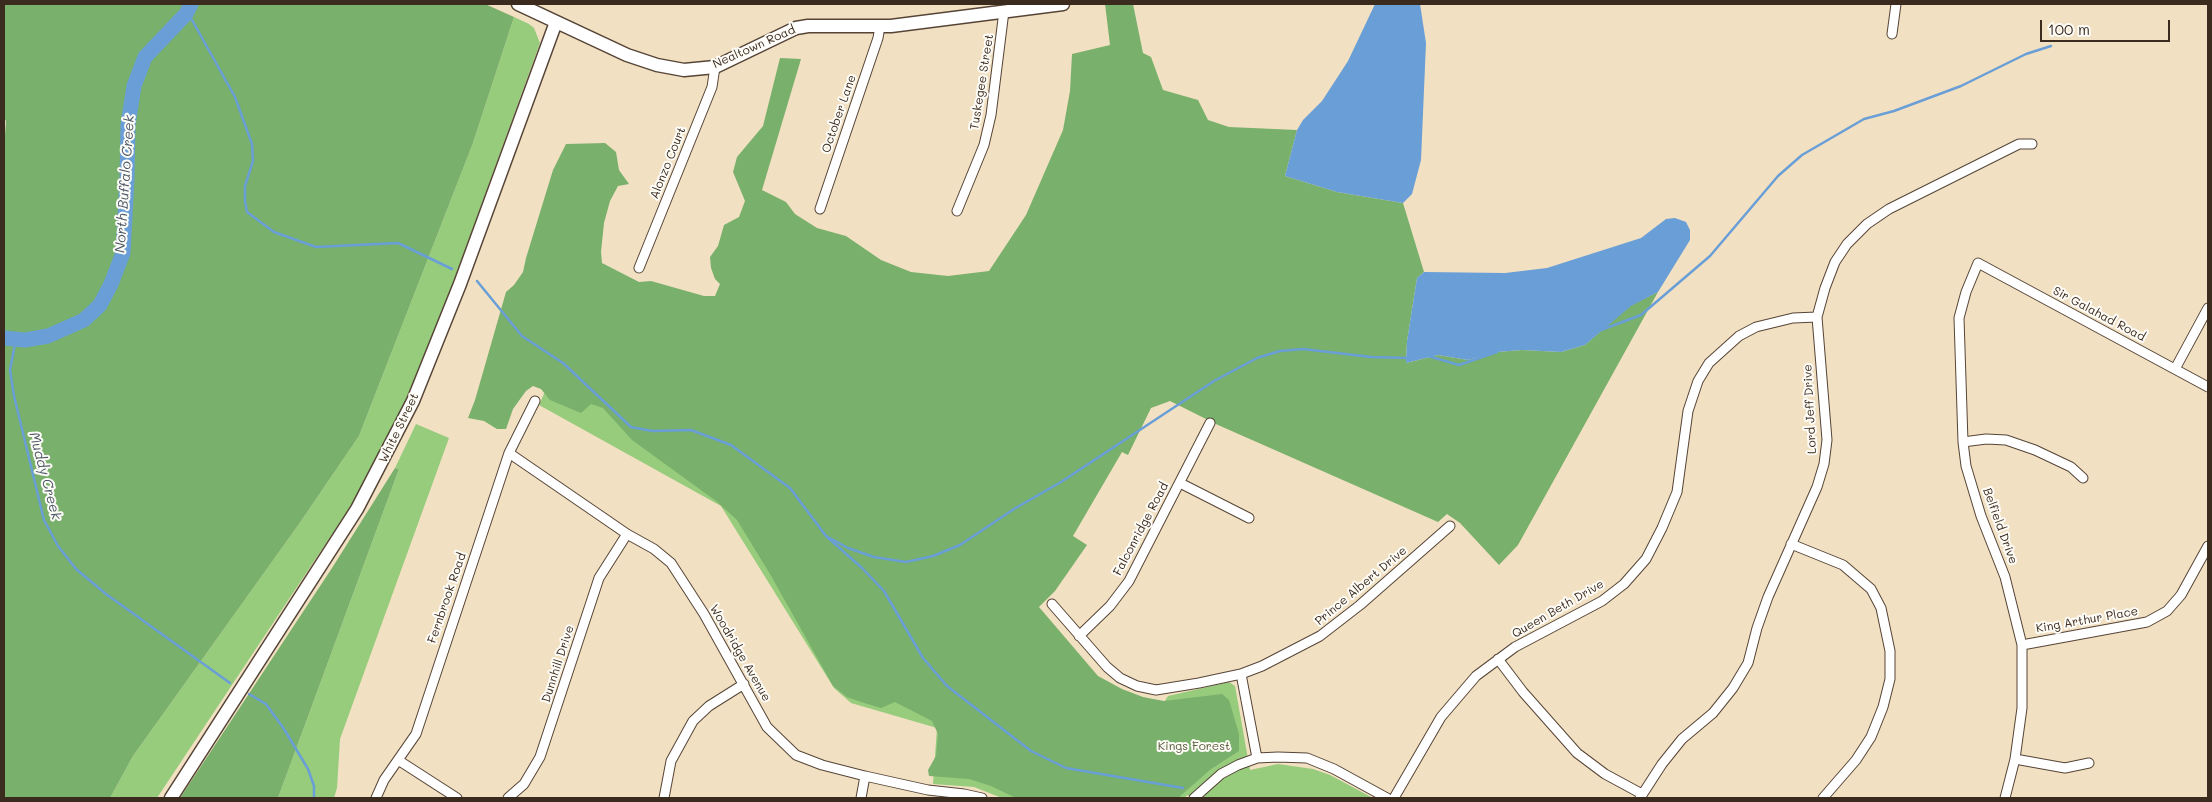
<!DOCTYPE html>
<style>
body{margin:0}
#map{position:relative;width:2212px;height:802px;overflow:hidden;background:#f2e0c2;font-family:Mali,sans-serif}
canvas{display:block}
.frame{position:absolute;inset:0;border:5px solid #3b2a1e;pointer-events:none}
.scale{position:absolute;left:2040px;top:20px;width:130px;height:22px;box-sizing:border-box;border:2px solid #3b2a1e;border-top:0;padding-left:6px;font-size:15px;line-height:18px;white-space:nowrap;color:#3b2a1e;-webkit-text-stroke:4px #fdfcf7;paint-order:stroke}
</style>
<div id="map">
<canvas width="2212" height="802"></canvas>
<div class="frame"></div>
<div class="scale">100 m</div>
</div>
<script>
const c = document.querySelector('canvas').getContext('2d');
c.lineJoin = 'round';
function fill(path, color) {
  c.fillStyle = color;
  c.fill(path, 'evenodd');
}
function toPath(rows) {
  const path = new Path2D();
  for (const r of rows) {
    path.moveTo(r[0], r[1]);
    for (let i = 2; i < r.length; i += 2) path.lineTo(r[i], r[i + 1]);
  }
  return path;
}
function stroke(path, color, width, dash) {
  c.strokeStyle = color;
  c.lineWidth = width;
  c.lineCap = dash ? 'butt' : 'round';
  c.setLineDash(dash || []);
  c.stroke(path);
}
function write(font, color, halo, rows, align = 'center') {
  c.font = font + ' Mali,sans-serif';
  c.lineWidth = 4;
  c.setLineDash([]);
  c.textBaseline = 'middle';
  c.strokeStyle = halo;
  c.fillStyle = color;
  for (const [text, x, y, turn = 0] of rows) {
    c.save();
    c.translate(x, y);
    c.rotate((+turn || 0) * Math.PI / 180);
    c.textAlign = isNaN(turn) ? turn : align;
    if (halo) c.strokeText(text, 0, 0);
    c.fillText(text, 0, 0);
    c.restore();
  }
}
fill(toPath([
 [514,17,529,24,534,28,540,43,417,382,360,492,157,798,110,798,133,756,299,524,359,436,473,143],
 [550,380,790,488,1119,777,1168,696,1229,682,1235,686,1250,770,1278,764,1313,769,1330,775,1373,798,1191,798,1187,795,1185,798,1002,798,974,787,933,784,937,728,851,703,834,688,721,506,539,405],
 [416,424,449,438,340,739,337,788,334,798,278,798,399,469,395,468]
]), '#97cc7d');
fill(toPath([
 [4,4,485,4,514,17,473,143,359,436,299,524,133,756,110,798,4,798,4,149,6,121,4,118],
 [1105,4,1133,4,1143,53,1151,57,1163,90,1198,100,1208,120,1229,127,1297,130,1285,176,1337,192,1403,203,1424,272,1417,278,1407,341,1406,363,1438,355,1468,360,1496,352,1522,350,1561,352,1585,345,1631,305,1658,292,1518,545,1499,565,1460,523,1447,514,1438,522,1218,425,1170,401,1151,408,1128,455,1122,452,1073,536,1087,545,1055,591,1039,607,1098,676,1122,689,1143,697,1164,701,1222,694,1229,700,1239,734,1239,751,1211,769,1178,798,1016,798,991,786,969,779,929,776,928,770,936,756,938,734,932,721,895,702,881,708,861,702,847,697,833,686,770,574,737,520,716,501,632,440,603,408,591,404,581,413,550,400,541,389,533,386,526,391,513,409,506,429,497,429,484,421,468,418,475,400,506,292,514,285,523,272,526,258,553,170,566,144,605,143,616,152,619,170,629,184,618,186,610,201,604,223,601,252,602,263,639,282,651,281,704,296,715,296,720,284,715,279,711,268,710,257,718,246,724,225,739,217,745,201,733,172,737,157,763,126,780,58,801,59,762,190,786,202,795,214,817,228,846,236,881,260,911,272,948,276,989,271,1026,215,1063,130,1070,91,1072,54,1110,45],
 [395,468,399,469,278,798,180,798,332,568]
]), '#79b06c');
fill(toPath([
 [1375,4,1420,4,1426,43,1421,160,1412,194,1403,203,1337,192,1285,176,1297,130,1303,120,1322,101,1348,61],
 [1675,218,1686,222,1690,230,1690,240,1658,292,1631,306,1585,345,1561,352,1522,350,1497,352,1468,360,1438,355,1406,363,1407,341,1417,278,1424,272,1505,273,1547,268,1641,238,1666,219]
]), '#699fd6');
stroke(toPath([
 [187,11,235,97,252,144,253,161,245,186,245,201,247,212,274,232,316,247,398,243,452,269],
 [477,281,522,336,563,363,631,427,652,431,691,430,731,445,790,488,826,536,862,568,884,591,923,658,947,686,1031,751,1066,768,1183,788],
 [1601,330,1641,315,1710,256,1778,176,1802,155,1864,119,1894,111,1961,86,2026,54,2051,46],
 [16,339,10,370,14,396,44,520,58,546,76,569,106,594,230,683],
 [1428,356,1459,365,1497,352],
 [826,536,848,548,874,557,906,562,933,556,960,545,1014,509,1061,482,1214,381,1257,358,1280,351,1303,349,1371,357,1408,358],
 [249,694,266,704,284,729,308,769,314,786,314,798]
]), '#699fd6', 2.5);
stroke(toPath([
 [4,338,25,340,48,336,84,320,100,305,111,284,123,253,127,179,128,125,134,86,145,57,186,14,191,4]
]), '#699fd6', 15);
const street = toPath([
 [1892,34,1896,4],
 [820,209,878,38,880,26],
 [957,211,984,145,991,115,1004,11],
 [639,268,712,87,715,67],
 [2175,369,2208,308],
 [1963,442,1986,439,2006,440,2035,450,2071,467,2083,478],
 [509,453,627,534,654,549,671,563,704,614,767,727,796,755,822,765,865,776,928,790,964,794,982,798],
 [1180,483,1249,518],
 [1791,544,1843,565,1871,589,1881,608,1890,651,1890,679,1883,707,1871,737,1856,760,1823,798],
 [1052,604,1107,667,1120,678,1137,686,1156,690,1199,683,1241,674,1262,666,1320,636,1360,605,1450,526],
 [1079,636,1110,606,1129,581,1210,423],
 [2022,645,2147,622,2167,611,2181,595,2208,546],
 [1498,659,1523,692,1577,753,1605,774,1642,794],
 [1241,674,1257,758],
 [2015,759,2065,768,2089,763],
 [398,760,457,798],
 [376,798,384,780,416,734,509,453,535,401],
 [508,798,524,784,540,757,599,578,627,534],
 [664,798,671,761,693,721,709,706,744,684],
 [861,798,865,776],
 [1194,798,1221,774,1238,765,1257,758,1278,757,1307,758,1334,769,1387,798],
 [1394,798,1441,717,1476,676,1515,647,1602,601,1624,584,1646,559,1662,528,1677,492,1688,411,1698,381,1709,363,1739,336,1756,327,1793,318,1817,317],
 [1640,798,1662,764,1682,739,1713,713,1733,688,1748,663,1757,628,1768,597,1817,487,1824,464,1827,440,1817,317,1825,288,1835,262,1847,244,1867,224,1889,209,2019,144,2032,144],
 [2005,798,2015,759,2022,708,2022,645,2005,577,1981,516,1966,466,1963,442,1959,318,1966,292,1978,263,2208,387]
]);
const secondary = toPath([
 [518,4,627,55,657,65,684,70,715,67,796,28,808,26,891,26,1063,4],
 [171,798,357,509,413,401,460,284,556,22]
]);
stroke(street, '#564537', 11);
stroke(secondary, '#564537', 15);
stroke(street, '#fff', 9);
stroke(secondary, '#fff', 12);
write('12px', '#3b2a1e', '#fdfcf7', [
 ["Nealtown Road",754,47,-24],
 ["Tuskegee Street",982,82,-81],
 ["October Lane",839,114,-71],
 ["Alonzo Court",668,163,-68],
 ["Sir Galahad Road",2099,314,28],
 ["Lord Jeff Drive",1810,409,-93],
 ["White Street",399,428,-64],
 ["Belfield Drive",2000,526,70],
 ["Falconridge Road",1141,529,-62],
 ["Prince Albert Drive",1361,586,-40],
 ["Fernbrook Road",447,598,-71],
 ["Queen Beth Drive",1558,609,-30],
 ["King Arthur Place",2087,620,-10],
 ["Woodridge Avenue",740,653,60],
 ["Dunnhill Drive",558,664,-72]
]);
write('12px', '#575b3a', '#fdfcf7', [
 ["Kings Forest",1194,746]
]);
write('italic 14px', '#4d5968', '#fdfcf7', [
 ["North Buffalo Creek",125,184,-86],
 ["Muddy Creek",45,476,75]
]);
</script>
